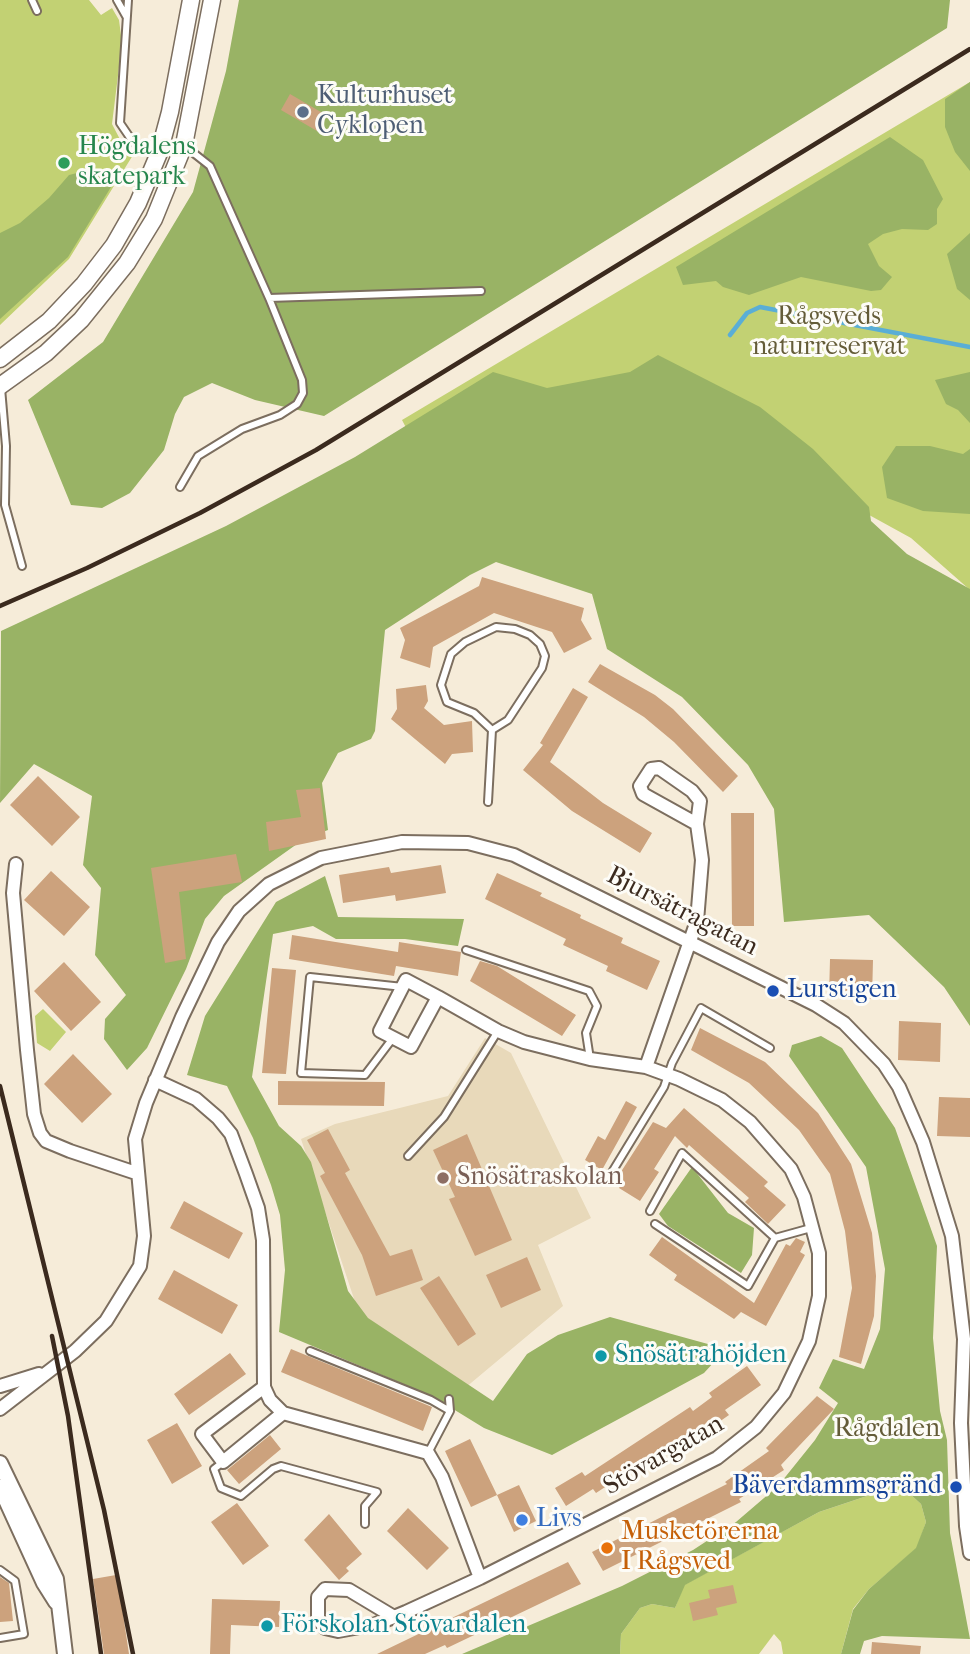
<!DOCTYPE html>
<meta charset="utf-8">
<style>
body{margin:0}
canvas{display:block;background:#f6ecd9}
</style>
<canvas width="970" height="1654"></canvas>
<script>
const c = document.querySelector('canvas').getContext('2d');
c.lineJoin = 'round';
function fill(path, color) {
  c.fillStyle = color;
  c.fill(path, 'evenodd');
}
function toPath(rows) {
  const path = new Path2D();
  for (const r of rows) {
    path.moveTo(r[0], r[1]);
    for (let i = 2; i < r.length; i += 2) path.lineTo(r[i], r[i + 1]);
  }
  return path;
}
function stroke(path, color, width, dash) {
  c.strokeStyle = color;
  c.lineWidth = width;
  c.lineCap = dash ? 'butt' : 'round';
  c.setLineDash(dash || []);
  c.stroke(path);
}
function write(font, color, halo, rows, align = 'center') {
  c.font = font + ' "IM FELL French Canon",serif';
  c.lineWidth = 6;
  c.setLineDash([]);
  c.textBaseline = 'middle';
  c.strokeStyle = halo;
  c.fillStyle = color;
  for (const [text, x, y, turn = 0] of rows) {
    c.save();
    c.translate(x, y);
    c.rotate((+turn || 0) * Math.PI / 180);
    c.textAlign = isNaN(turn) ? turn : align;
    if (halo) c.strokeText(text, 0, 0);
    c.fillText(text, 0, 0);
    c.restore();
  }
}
fill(toPath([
 [485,1038,511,1053,591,1218,538,1245,563,1306,465,1388,363,1326,301,1139,335,1124,448,1096]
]), '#e8d9ba');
fill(toPath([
 [0,0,89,0,101,15,112,8,119,20,122,43,112,124,125,149,133,155,69,259,0,325],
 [970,82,970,590,911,538,771,461,473,556,402,420],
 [43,1009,66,1032,50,1051,37,1043,35,1016],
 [900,1485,921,1504,926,1522,917,1548,869,1589,853,1609,841,1654,783,1654,781,1642,774,1634,759,1654,620,1654,621,1634,640,1608,652,1604,675,1608,684,1585,819,1512]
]), '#c2d173');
fill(toPath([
 [239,0,950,0,947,28,324,416,255,400,212,383,184,397,175,414,164,450,130,493,102,508,71,505,28,400,103,342,193,192,226,71],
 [970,82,970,171,955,152,945,127,945,99],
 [890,137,923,160,943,199,937,209,937,224,928,230,902,229,883,234,868,244,879,266,892,277,881,290,871,291,801,277,749,295,723,287,716,281,683,285,676,267],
 [93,169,118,170,119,174,68,257,0,319,0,233,20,223,49,198,69,175],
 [970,233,970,300,957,289,947,254],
 [658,355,760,407,813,449,869,507,871,521,907,554,970,589,970,1026,944,987,869,915,784,922,774,809,748,765,682,697,607,649,592,594,496,562,470,575,385,630,375,731,371,739,338,753,322,783,328,830,304,839,224,896,205,919,186,969,147,1048,127,1070,104,1039,105,1019,126,995,95,955,101,888,83,865,92,796,34,764,0,803,1,631,226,526,355,457,493,372,547,388,630,372],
 [970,372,970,423,958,410,946,404,935,380],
 [896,446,930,446,963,454,970,449,970,514,923,511,887,498,882,467],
 [325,876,338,917,464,919,458,946,405,939,336,939,313,926,273,934,252,1077,279,1126,301,1146,311,1162,348,1291,368,1318,493,1401,527,1354,558,1335,610,1317,726,1349,704,1373,552,1455,484,1428,432,1396,279,1332,285,1270,280,1215,271,1185,253,1138,227,1086,187,1075,205,1016,276,902],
 [821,1036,842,1048,895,1128,937,1246,933,1338,940,1411,947,1440,950,1533,970,1639,882,1636,864,1641,860,1654,841,1654,853,1610,869,1589,916,1548,926,1522,921,1504,900,1485,819,1512,685,1585,675,1608,652,1604,640,1608,621,1634,620,1654,462,1654,622,1586,693,1550,736,1522,778,1486,815,1440,838,1403,819,1388,833,1359,864,1369,880,1329,885,1269,866,1167,789,1056,792,1045],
 [692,1167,728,1213,754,1228,752,1255,741,1273,668,1226,659,1214]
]), '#99b365');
stroke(toPath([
 [730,335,747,313,760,307,970,347]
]), '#5aaed6', 4.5);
fill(toPath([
 [290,94,326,115,317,131,281,110],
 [482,577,584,608,581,620,592,639,564,653,552,632,494,613,433,647,430,668,400,658,405,640,400,628,479,586],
 [600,664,655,695,673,709,738,776,723,792,674,742,644,717,588,682],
 [426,685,428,701,424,708,444,725,472,721,473,752,452,754,445,764,391,719,397,709,396,689],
 [573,688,588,697,550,762,603,803,652,833,640,853,572,811,523,770,543,745,540,743],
 [38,776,80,817,52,846,10,805],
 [320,788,326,839,269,851,266,822,301,817,296,790],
 [731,813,754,813,754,926,732,926],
 [236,854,242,882,179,892,186,959,165,963,151,868],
 [441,865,446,893,396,901,395,895,343,903,339,875,389,867,391,873],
 [51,871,90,907,64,936,24,900],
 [497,873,542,893,540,896,581,915,580,918,623,938,621,943,660,961,647,990,606,971,608,966,563,945,566,939,485,899],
 [292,935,398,952,399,942,461,952,458,976,396,966,394,976,289,959],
 [830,959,873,960,872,999,829,997],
 [480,961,497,966,576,1015,562,1036,470,981],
 [64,962,101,1002,71,1031,34,991],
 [272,968,296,970,286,1074,262,1073],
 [899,1021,941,1023,940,1062,898,1060],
 [700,1028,765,1062,818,1113,851,1164,872,1233,876,1276,874,1316,861,1364,839,1357,852,1288,845,1231,830,1174,799,1130,749,1083,691,1050],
 [73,1054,112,1094,82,1123,44,1084],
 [278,1081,385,1082,384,1106,278,1105],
 [939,1097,970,1098,970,1137,937,1136],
 [626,1101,637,1107,602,1170,585,1160,598,1136,605,1140],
 [684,1108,768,1182,764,1186,786,1205,768,1224,745,1202,749,1198,689,1145,687,1148,675,1136,654,1169,659,1172,640,1201,619,1188,623,1182,617,1178,653,1122,666,1128],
 [328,1129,350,1170,345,1173,390,1256,412,1249,423,1280,376,1296,362,1255,320,1176,325,1173,307,1140],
 [467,1134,512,1240,475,1256,449,1199,455,1197,433,1150],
 [184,1201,243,1233,229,1259,170,1228],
 [662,1237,754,1303,786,1244,790,1246,796,1238,805,1242,800,1252,805,1255,766,1326,741,1312,734,1319,674,1280,677,1275,649,1255],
 [527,1257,541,1290,501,1308,486,1275],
 [174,1270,238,1305,222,1334,158,1299],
 [439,1276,476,1334,458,1346,420,1288],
 [291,1349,432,1407,423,1431,281,1372],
 [230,1353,246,1374,189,1415,174,1394],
 [747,1366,761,1385,725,1410,729,1415,709,1429,706,1425,661,1457,657,1453,596,1493,593,1489,566,1506,555,1488,582,1472,585,1476,690,1407,693,1411,712,1397,709,1393],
 [817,1396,834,1409,781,1465,784,1470,739,1499,741,1502,603,1571,592,1552,727,1484,725,1482,769,1451,766,1448],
 [177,1423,202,1466,172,1484,147,1440],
 [270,1435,281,1449,239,1484,227,1470],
 [470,1439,497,1495,471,1507,445,1451],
 [519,1485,536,1521,514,1532,497,1495],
 [237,1503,269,1546,243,1565,211,1522],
 [408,1508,449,1548,427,1570,387,1531],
 [329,1514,362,1554,346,1568,349,1571,339,1580,304,1540],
 [568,1562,581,1584,447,1648,445,1645,425,1654,377,1654],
 [116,1575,123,1614,129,1654,104,1654,93,1579],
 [0,1577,9,1583,13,1621,0,1622],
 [733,1585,737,1603,716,1608,718,1615,693,1621,689,1603,710,1598,708,1590],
 [212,1599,280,1601,279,1627,231,1625,230,1654,210,1654],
 [872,1642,921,1646,920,1654,871,1654]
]), '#cca27d');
const service = toPath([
 [32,0,37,11],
 [117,0,126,16],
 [128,0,120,123,133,142,157,153],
 [269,298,481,291],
 [1,388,6,446,5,505,22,566],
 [180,487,198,456,242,429,280,415,297,404,303,393,302,380,269,298,210,166,186,147],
 [488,802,492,730,474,713,447,702,441,685,451,654,465,642,496,627,515,629,530,635,540,644,545,656,542,668,508,720,492,730],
 [466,950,589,991,597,1006,586,1033,590,1059],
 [393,1038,365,1075,301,1073,310,977,403,987],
 [408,1156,444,1117,498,1031],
 [609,1177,664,1087,672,1063,701,1008,770,1048],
 [650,1211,682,1153,775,1238,811,1228],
 [655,1224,748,1286,775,1238],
 [310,1351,431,1400,450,1411],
 [428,1453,450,1411,449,1399],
 [223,1462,214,1469,221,1488,241,1496,273,1469,281,1466,377,1492,365,1506,365,1524],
 [0,1570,15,1581,24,1634,0,1638]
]);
const minor = toPath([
 [16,864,13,893,27,1050,34,1114,40,1133,46,1141,70,1151,136,1173],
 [646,1067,697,921,702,860,697,824,700,801,692,791,659,768,651,769,640,786,643,794,697,824],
 [155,1080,196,1099,218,1118,231,1134,246,1174,258,1208,263,1240,264,1387,270,1400,283,1413,428,1453,442,1477,480,1578],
 [0,1386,39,1374],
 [264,1387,202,1434,223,1462,283,1413],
 [0,1409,75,1351,106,1321,140,1266,144,1236,135,1139,146,1103,182,1017,218,942,239,911,269,884,321,858,402,842,468,843,514,855,816,1005,844,1023,884,1064,899,1087,923,1142,952,1236,964,1339,961,1423,966,1526,970,1553],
 [394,1617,349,1590,325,1589,318,1597,318,1619,325,1628,338,1631,376,1624,394,1617,406,1612,480,1578,717,1458,756,1427,784,1393,809,1341,819,1296,819,1253,804,1197,791,1169,750,1122,722,1100,679,1079,646,1067,590,1059,524,1042,498,1031,438,997,406,980,380,1031,411,1047,438,997]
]);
const tertiary = toPath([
 [0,1463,56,1579,65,1654],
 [0,1487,44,1583,56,1602]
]);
const secondary = toPath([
 [0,359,49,321,84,284,114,245,138,203,159,153,170,112,191,0],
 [0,386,46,353,81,320,127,263,154,219,184,145,212,0]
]);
stroke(service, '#7c6e5f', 10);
stroke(minor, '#7c6e5f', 16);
stroke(tertiary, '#7c6e5f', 18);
stroke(secondary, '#7c6e5f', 19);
stroke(service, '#fff', 6);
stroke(minor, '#fff', 12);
stroke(tertiary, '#fff', 14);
stroke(secondary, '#fff', 16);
stroke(toPath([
 [0,606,87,568,200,513,316,450,970,49],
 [0,1086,104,1510,133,1654],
 [52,1336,68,1416,101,1654]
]), '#3b2a1e', 4.5);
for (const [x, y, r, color] of [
 [303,112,7,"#5c6f8a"],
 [64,163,7,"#2e9e5b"],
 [773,991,7,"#1a4fb4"],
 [443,1178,7,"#8d6e63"],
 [601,1356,7,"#0f9aa8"],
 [956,1487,7,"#1a4fb4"],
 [522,1520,7,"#3f7fe0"],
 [607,1548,7,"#e8710a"],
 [267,1626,7,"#0f9aa8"]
]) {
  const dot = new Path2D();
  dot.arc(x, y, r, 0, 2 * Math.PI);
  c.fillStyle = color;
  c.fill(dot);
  stroke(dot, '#fdfcf7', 2.5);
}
write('26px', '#4e5e75', '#fdfcf7', [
 ["Kulturhuset",317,97],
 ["Cyklopen",317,127]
], 'left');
write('26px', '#27864d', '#fdfcf7', [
 ["Högdalens",78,148],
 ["skatepark",78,178]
], 'left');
write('26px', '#645c38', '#fdfcf7', [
 ["Rågsveds",829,318],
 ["naturreservat",829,348],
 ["Rågdalen",887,1430]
]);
write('26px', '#3b2a1e', '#fdfcf7', [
 ["Bjursätragatan",682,912,27],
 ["Stövargatan",664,1456,-30]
]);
write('26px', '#164399', '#fdfcf7', [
 ["Lurstigen",787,991],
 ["Bäverdammsgränd",942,1487,"right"]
], 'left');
write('26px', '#785e54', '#fdfcf7', [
 ["Snösätraskolan",457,1178]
], 'left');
write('26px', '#0d838f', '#fdfcf7', [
 ["Snösätrahöjden",615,1356],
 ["Förskolan Stövardalen",281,1626]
], 'left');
write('26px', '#366cbe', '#fdfcf7', [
 ["Livs",536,1520]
], 'left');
write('26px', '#c56008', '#fdfcf7', [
 ["Musketörerna",621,1533],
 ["I Rågsved",621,1563]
], 'left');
</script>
